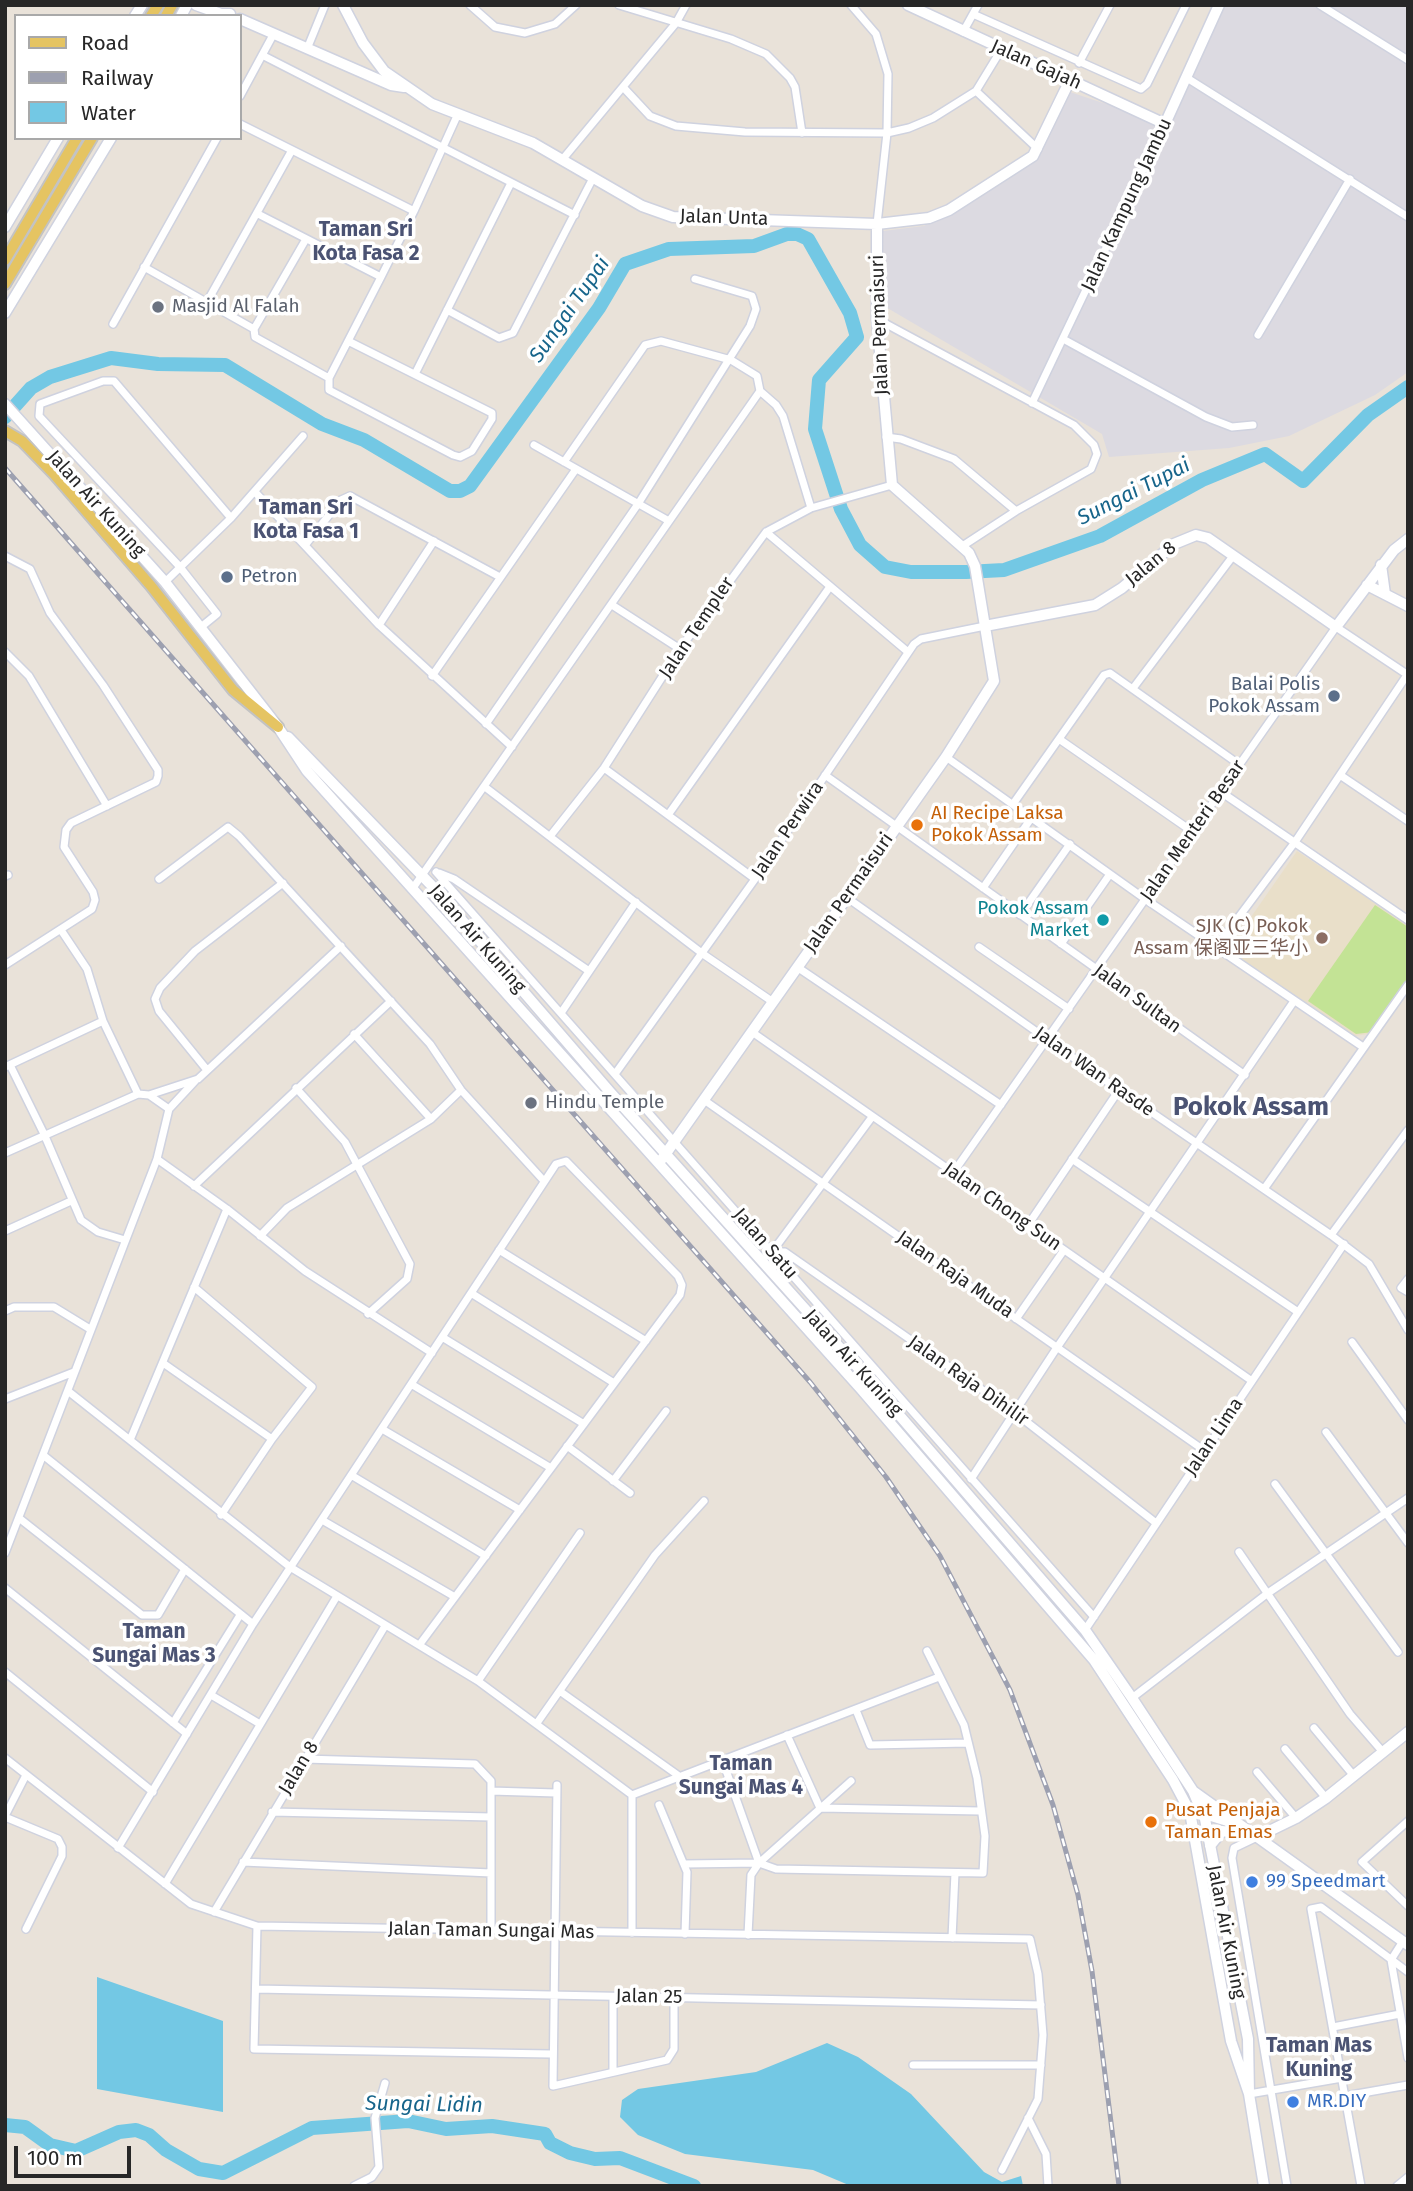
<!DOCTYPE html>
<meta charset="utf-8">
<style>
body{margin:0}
#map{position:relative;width:1413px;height:2191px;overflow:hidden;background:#e9e2d9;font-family:"Fira Sans",sans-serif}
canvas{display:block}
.frame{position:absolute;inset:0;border:7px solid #272727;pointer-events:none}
.legend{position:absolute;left:14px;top:14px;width:228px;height:126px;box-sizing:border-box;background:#fff;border:2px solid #a9a9a9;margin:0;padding:9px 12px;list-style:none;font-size:21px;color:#272727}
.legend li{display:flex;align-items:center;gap:14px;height:35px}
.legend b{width:35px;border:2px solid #a9a9a9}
.scale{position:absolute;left:14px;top:2146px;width:117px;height:32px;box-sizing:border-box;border:4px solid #272727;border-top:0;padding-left:9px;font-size:21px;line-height:24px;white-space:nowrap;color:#272727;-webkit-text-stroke:5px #fff;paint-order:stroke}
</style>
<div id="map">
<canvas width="1413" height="2191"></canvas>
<div class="frame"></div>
<ul class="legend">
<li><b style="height:9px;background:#e5c462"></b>Road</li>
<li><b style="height:9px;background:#9da0b0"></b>Railway</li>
<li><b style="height:19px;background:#73c8e4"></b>Water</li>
</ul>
<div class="scale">100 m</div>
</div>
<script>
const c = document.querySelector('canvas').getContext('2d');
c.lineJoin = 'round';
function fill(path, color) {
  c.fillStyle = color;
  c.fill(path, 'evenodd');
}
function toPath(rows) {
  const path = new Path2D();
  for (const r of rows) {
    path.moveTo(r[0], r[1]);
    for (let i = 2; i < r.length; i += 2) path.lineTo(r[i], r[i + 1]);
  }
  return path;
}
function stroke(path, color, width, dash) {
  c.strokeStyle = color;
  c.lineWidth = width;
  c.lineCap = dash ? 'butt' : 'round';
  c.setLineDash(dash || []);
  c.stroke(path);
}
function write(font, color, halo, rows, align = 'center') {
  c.font = font + ' "Fira Sans","Noto Sans SC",sans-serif';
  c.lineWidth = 7;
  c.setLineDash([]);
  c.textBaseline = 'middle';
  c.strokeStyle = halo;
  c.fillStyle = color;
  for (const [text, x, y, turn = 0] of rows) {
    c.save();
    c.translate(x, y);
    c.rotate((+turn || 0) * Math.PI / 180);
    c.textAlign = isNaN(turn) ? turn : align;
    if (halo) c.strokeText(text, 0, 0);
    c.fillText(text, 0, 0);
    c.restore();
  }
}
fill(toPath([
 [1216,5,1408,5,1408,372,1375,395,1289,436,1229,448,1109,457,1102,434,884,306,883,231,924,226,1028,166,1067,91,1163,123]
]), '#dcdae1');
fill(toPath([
 [1297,851,1408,925,1408,981,1374,1033,1355,1036,1228,950]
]), '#e9dfc9');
fill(toPath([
 [1375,905,1408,927,1408,979,1373,1032,1356,1034,1308,1001]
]), '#c3e395');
fill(toPath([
 [97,1977,223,2021,223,2112,97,2089],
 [827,2043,858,2057,911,2094,984,2172,1002,2182,1021,2176,1023,2186,851,2186,813,2170,685,2154,638,2135,620,2117,622,2100,638,2089,756,2072]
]), '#73c8e4');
stroke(toPath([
 [5,417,31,388,50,377,111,358,158,364,225,365,322,424,364,440,450,491,460,491,470,486,599,308,625,264,669,249,754,246,787,234,797,234,808,239,850,313,857,337,819,380,815,429,841,509,860,545,885,567,911,572,966,572,1004,570,1100,536,1202,480,1265,454,1303,481,1368,415,1408,387],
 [5,2125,25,2127,50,2145,76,2151,119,2132,136,2130,149,2135,166,2150,199,2169,223,2173,312,2128,408,2121,446,2129,492,2126,545,2134,550,2143,570,2153,595,2159,620,2158,694,2186]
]), '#73c8e4', 14);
const street = toPath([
 [470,5,495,27,525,33,555,24,576,5],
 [619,5,731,39,766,54,790,78,795,87,802,133],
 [851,5,876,34,888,74,887,133,877,224],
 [1320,5,1408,60],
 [973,14,1141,89,1147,84,1186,5],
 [963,32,978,5],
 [307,49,325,5],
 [262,55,575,215],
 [1079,63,1110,5],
 [1187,78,1408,217],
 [623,87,650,116,676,126,745,132,887,133,909,128,933,118,976,91,1001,50],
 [976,91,1038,149],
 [240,96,273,35],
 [240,124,414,211],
 [562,160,676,23,686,5],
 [258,214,381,277],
 [144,267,254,329,255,337,329,378],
 [207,302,292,150],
 [447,310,499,338,513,333,593,178],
 [877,319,1074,425,1094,445,1097,454,1091,469,1016,511,964,545],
 [113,324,217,138],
 [254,329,306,239],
 [1258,335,1350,179],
 [1065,340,1206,417,1232,427,1253,425],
 [348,341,492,413,492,419,472,451,460,457,453,455,329,390,329,378,381,277,414,211,457,116],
 [415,374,511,183],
 [1032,403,1165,124],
 [886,437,901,439,954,459,1016,511],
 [534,445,669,521],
 [564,462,645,345,661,341,731,360,757,376,760,391,776,405,783,416,811,508],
 [255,492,379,625,512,747],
 [766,532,908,652],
 [306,544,341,500,350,496,500,577],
 [5,556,30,569,50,613,103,685,158,770,158,776,156,782,71,823,66,830,64,847,93,892,95,900,92,909,5,965],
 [165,582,231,518,303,436],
 [612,605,680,649],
 [379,625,434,541],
 [201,627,217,614,180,567,39,416,40,404,103,381,114,381,231,518],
 [5,652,29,676,107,806],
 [432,676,576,469],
 [1134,687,1233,556],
 [486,724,638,504,750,326,756,309,752,296,695,279],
 [1059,739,1193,832],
 [946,757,1145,899,1363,1047],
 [604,768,755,879],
 [825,775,1245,1075],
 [1340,775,1408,821],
 [485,787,703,954,773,1002],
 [1221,792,1408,920],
 [1013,804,1104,675,1110,673,1240,765],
 [668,815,829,588],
 [551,835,604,768,680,649,766,532,811,508,892,485],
 [436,872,1094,1617],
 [439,873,454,879,589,971],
 [5,876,8,875],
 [159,879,228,827,239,836,430,1044,461,1090,544,1181],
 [413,888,760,391],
 [983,888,1032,817],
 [846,897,1119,1090,1331,1235,1369,1264,1408,1330],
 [1020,915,1070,844],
 [61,930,87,969,103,1021,138,1094],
 [1061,944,1110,874],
 [1217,946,1295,842,1407,675],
 [979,947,1069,1009],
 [797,967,1001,1105],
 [561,1013,636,902],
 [752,1032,1252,1381],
 [354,1034,431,1119],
 [10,1065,44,1134,81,1220,98,1232,125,1240],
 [5,1067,103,1021],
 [207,1070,159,1011,155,999,160,988,195,951,283,883],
 [615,1074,755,879,914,644,921,639,985,626],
 [296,1088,345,1142,410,1264,407,1279,368,1314],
 [149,1095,198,1079,341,946],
 [704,1100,1205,1451],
 [169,1109,195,1081],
 [5,1153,138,1094,149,1095,169,1109,157,1159,5,1553],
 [157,1159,227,1209,305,1271,432,1353],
 [1072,1159,1298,1312],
 [953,1173,1336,627,1408,675],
 [194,1186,391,1001],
 [1264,1189,1408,985],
 [1028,1225,1119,1090],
 [5,1231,71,1201],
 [1331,1235,1408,1130],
 [260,1236,287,1208,431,1119,461,1090],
 [499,1250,646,1341],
 [772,1252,785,1252,1014,1412,1156,1523],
 [772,1252,872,1117],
 [1408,1279,1401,1288,1408,1292],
 [194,1287,312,1387,272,1439,221,1515],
 [471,1293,614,1383],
 [5,1311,14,1307,54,1307,90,1329],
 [1016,1319,1064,1250],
 [442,1337,584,1424],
 [1352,1342,1408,1420],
 [163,1363,272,1439],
 [411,1384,551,1468],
 [68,1391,290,1567,478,1681,632,1795,939,1677],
 [5,1399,74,1372],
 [382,1429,520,1510],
 [1326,1432,1408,1543],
 [130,1440,227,1209],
 [567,1446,630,1493],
 [43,1455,253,1624],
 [351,1475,486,1556],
 [971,1479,1056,1349,1294,1001],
 [613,1481,666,1411],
 [1275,1484,1398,1652],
 [19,1518,142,1615,158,1615,185,1569],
 [322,1520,455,1597],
 [1239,1552,1350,1714,1382,1751],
 [5,1588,187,1734],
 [1085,1630,1344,1244],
 [5,1672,153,1792],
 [478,1681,580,1533],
 [561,1692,679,1776],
 [211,1695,260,1724],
 [1132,1698,1268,1593,1408,1498],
 [856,1710,870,1745,968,1743],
 [173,1723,240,1615],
 [537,1723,655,1555,704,1501],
 [1314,1728,1354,1776],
 [787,1735,820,1808,980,1811],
 [1285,1749,1326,1798],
 [5,1758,191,1904,257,1926,1030,1939,1038,1974,1043,2035,1038,2099,1002,2170],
 [304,1759,475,1764,491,1781,491,1931],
 [722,1759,759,1863],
 [1257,1772,1296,1818],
 [557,1785,553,2086,667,2060,674,2049,674,1998],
 [491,1791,556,1793],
 [632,1795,632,1933],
 [659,1805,687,1872,685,1934],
 [272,1812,491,1817],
 [5,1816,26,1775],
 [5,1817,58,1839,62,1847,62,1856,26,1929],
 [1408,1821,1362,1862,1408,1906],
 [1257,1837,1234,1848,1232,1858,1287,2186],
 [118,1848,253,1624,556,1164,566,1161,678,1276,682,1285,680,1295,420,1644],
 [243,1862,491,1873],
 [759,1863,776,1869,983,1873,985,1836,977,1778,964,1725,927,1651],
 [684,1864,759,1863,851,1781],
 [165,1884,337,1596],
 [214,1912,385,1626],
 [257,1926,254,2049,551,2054],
 [748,1935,751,1875,759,1863],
 [952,1938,955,1873],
 [1403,1941,1391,1960,1408,2058],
 [256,1989,1041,2005],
 [613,1997,613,2072],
 [1333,2027,1400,2014],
 [913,2065,1041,2065],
 [1249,2094,1342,2078],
 [1345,2096,1408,2085],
 [1028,2118,1046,2154,1048,2186],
 [354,2186,372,2177,379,2167,375,2118,385,2083],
 [1361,2186,1311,1909,1321,1907,1408,1972],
 [1397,2186,1408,2177]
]);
const secondary = toPath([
 [196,5,221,14,230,14],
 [343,5,363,43,384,71,432,104,533,143,642,206,673,217,877,224,929,218,949,210,1033,156,1070,80],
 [908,5,1165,124,1219,5],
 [135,16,142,5],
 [181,16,187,5],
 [240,19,391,85,404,87],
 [5,227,58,138],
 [5,313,111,138],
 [5,404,165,582,278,727,307,771,861,1389,1094,1660,1173,1780,1190,1812,1231,2041,1249,2094],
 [1381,565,1385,594],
 [1367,585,1408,606],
 [985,626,1095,605,1122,588,1174,544,1196,535,1208,538,1336,627,1394,550,1408,539],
 [288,737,435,889,610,1092,868,1379,1085,1630,1132,1698,1193,1791,1205,1819,1248,2039,1249,2094,1264,2186],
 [662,1159,946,757,994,681,975,566,969,553,892,485,877,319,877,224],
 [1193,1791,1408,1945],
 [1198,1812,1234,1823],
 [1257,1837,1296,1818,1326,1798,1408,1732],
 [1210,1846,1222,1831,1253,1835]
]);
const primary = toPath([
 [151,16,158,5],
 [166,16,172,5],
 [5,260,77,138],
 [5,284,92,138],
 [5,431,22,441,54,474,151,586,233,690,278,727]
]);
stroke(street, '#cfd2df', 10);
stroke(secondary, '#cfd2df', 13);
stroke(primary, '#c3c3c3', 14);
stroke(street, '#fff', 7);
stroke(secondary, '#fff', 10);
stroke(primary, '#e5c462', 10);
const rail = toPath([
 [5,468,810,1382,886,1477,940,1556,1010,1690,1053,1805,1078,1895,1092,1971,1119,2186]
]);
stroke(rail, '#9da0b0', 5);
stroke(rail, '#fff', 2.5, [8]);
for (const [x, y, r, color] of [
 [158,307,7,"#6b7280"],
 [227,577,7,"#5c6f8a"],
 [1334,696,7,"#5c6f8a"],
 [917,825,7,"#e8710a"],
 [1103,920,7,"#0f9aa8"],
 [1322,938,7,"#8d6e63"],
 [531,1103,7,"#6b7280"],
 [1151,1822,7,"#e8710a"],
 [1252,1882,7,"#3f7fe0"],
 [1293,2102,7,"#3f7fe0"]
]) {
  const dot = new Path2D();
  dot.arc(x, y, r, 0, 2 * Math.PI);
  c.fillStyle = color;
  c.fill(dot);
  stroke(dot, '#fff', 2.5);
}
write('19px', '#272727', '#fff', [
 ["Jalan Gajah",1036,65,24],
 ["Jalan Kampung Jambu",1127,205,-65],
 ["Jalan Unta",724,218,2],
 ["Jalan Permaisuri",880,325,-92],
 ["Jalan Air Kuning",96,504,48],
 ["Jalan 8",1151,564,-39],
 ["Jalan Templer",697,628,-56],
 ["Jalan Perwira",788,830,-56],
 ["Jalan Menteri Besar",1193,831,-55],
 ["Jalan Permaisuri",849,893,-55],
 ["Jalan Air Kuning",477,939,49],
 ["Jalan Sultan",1137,999,36],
 ["Jalan Wan Rasde",1094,1072,35],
 ["Jalan Chong Sun",1002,1207,35],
 ["Jalan Satu",765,1244,49],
 ["Jalan Raja Muda",955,1275,35],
 ["Jalan Air Kuning",853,1363,48],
 ["Jalan Raja Dihilir",968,1381,35],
 ["Jalan Lima",1214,1437,-56],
 ["Jalan 8",299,1768,-59],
 ["Jalan Taman Sungai Mas",491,1931,1],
 ["Jalan Air Kuning",1226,1932,79],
 ["Jalan 25",649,1997,1]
]);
write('19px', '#5b616d', '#fff', [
 ["Masjid Al Falah",172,307],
 ["Hindu Temple",545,1103]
], 'left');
write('19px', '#4e5e75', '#fff', [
 ["Petron",241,577],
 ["Balai Polis",1320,685,"right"],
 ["Pokok Assam",1320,707,"right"]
], 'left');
write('19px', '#c56008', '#fff', [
 ["AI Recipe Laksa",931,814],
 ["Pokok Assam",931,836],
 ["Pusat Penjaja",1165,1811],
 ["Taman Emas",1165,1833]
], 'left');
write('19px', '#0d838f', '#fff', [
 ["Pokok Assam",1089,909],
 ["Market",1089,931]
], 'right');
write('19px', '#785e54', '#fff', [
 ["SJK (C) Pokok",1308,927],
 ["Assam 保阁亚三华小",1308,949]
], 'right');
write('19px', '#366cbe', '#fff', [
 ["99 Speedmart",1266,1882],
 ["MR.DIY",1307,2102]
], 'left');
write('bold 21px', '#4b5373', '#fff', [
 ["Taman Sri",366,230],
 ["Kota Fasa 2",366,254],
 ["Taman Sri",306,508],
 ["Kota Fasa 1",306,532],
 ["Taman",154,1632],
 ["Sungai Mas 3",154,1656],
 ["Taman",741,1764],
 ["Sungai Mas 4",741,1788],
 ["Taman Mas",1319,2046],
 ["Kuning",1319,2070]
]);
write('italic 21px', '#17658b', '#fff', [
 ["Sungai Tupai",570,310,-55],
 ["Sungai Tupai",1134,492,-27],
 ["Sungai Lidin",424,2105,1]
]);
write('bold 26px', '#4b5373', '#fff', [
 ["Pokok Assam",1251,1108]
]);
</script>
